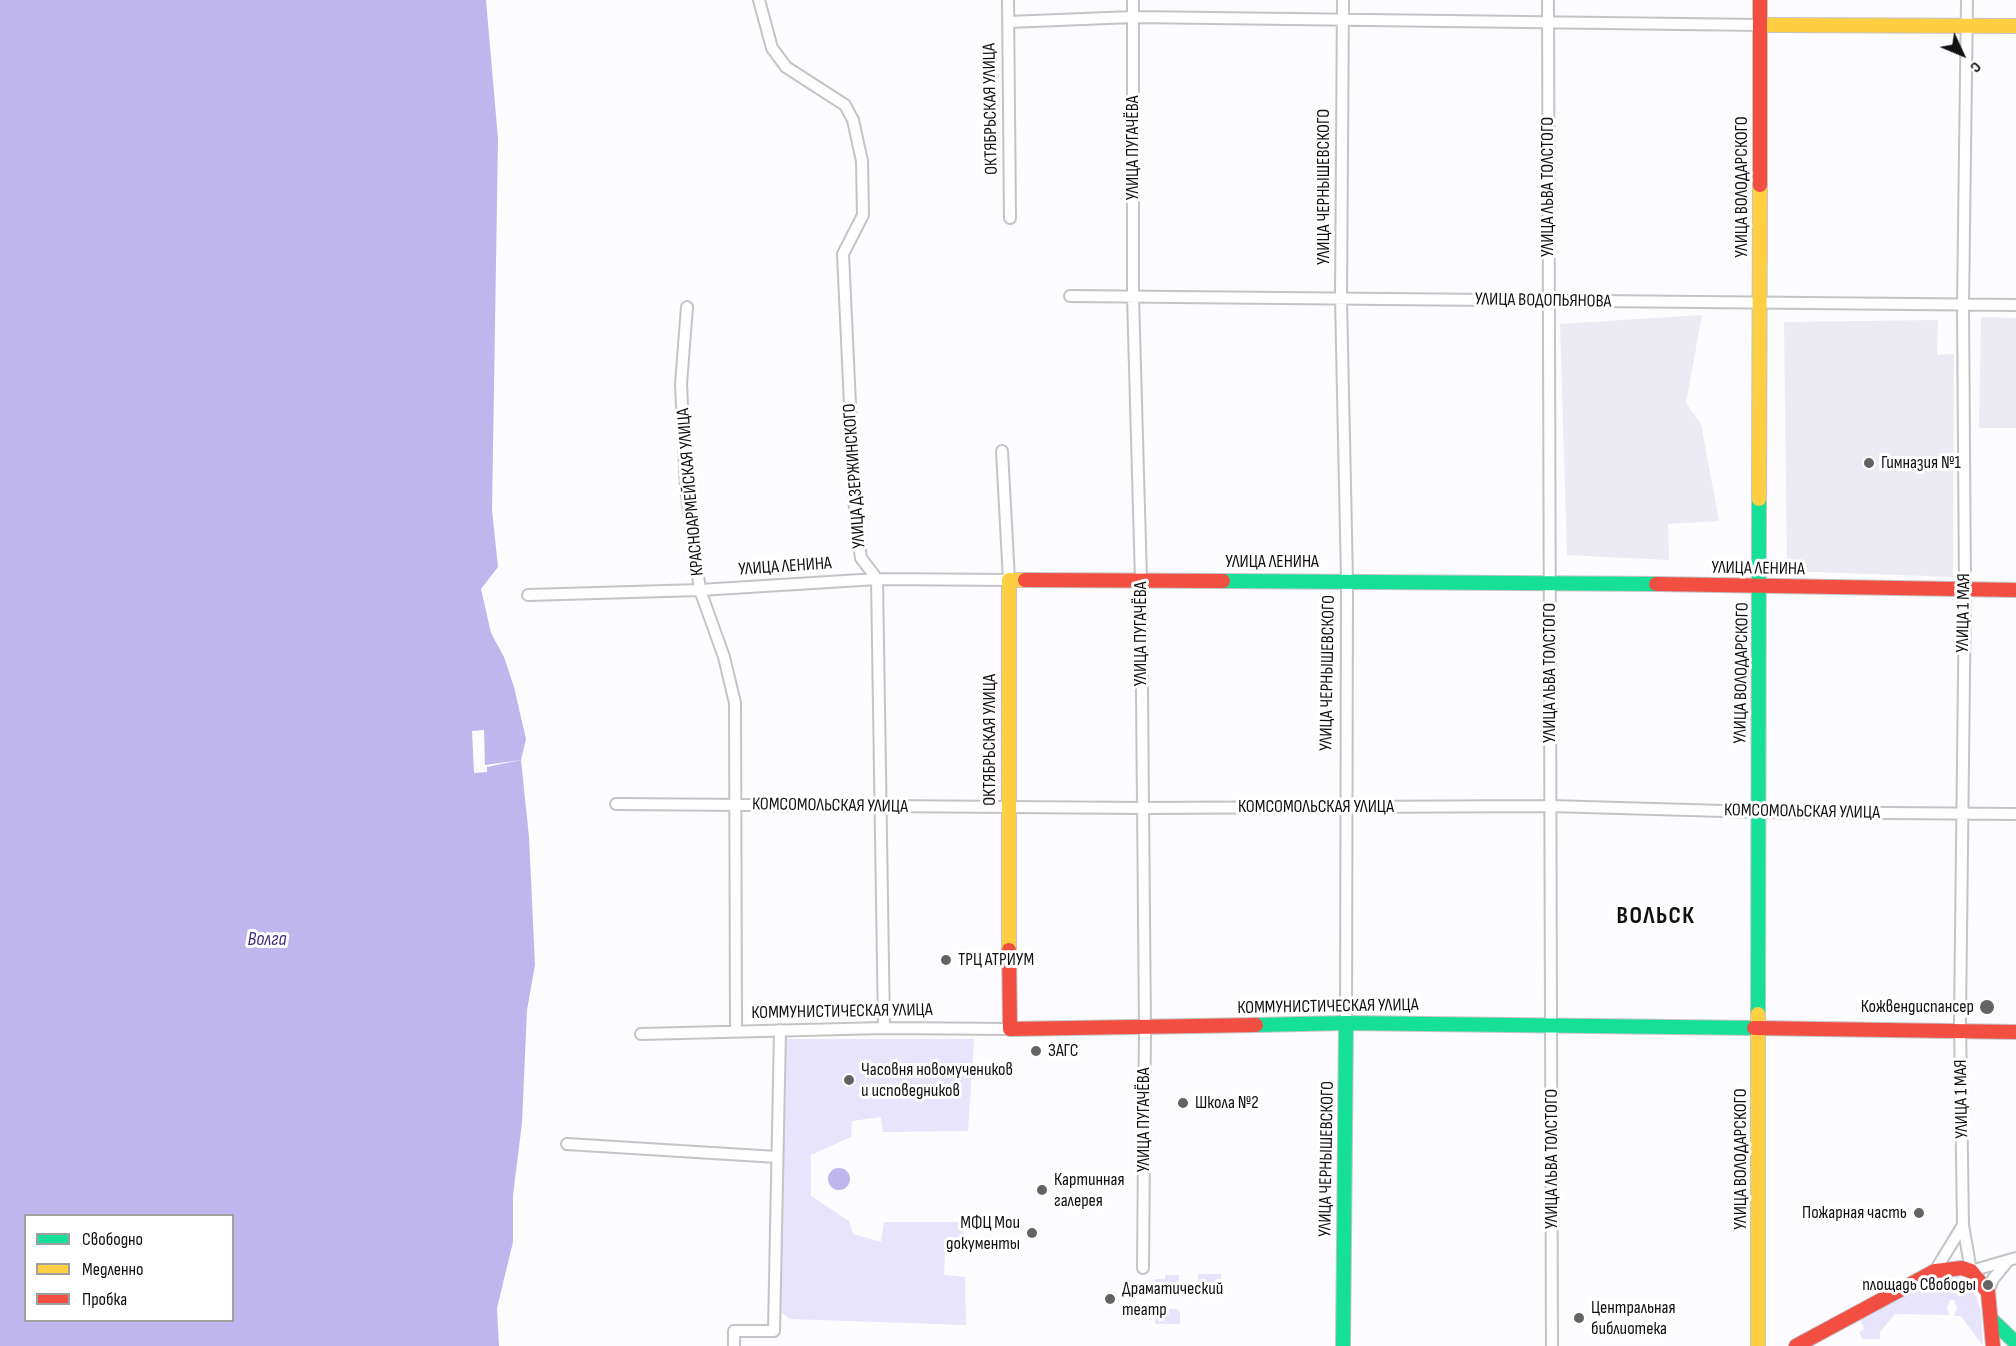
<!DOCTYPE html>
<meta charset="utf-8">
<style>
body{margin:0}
#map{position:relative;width:2016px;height:1346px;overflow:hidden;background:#fcfbfe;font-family:"Sofia Sans Condensed",sans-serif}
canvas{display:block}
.legend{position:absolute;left:24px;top:1214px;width:210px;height:108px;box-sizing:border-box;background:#fff;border:2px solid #a09fa0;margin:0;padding:8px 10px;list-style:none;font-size:18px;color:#111012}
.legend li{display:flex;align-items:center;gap:12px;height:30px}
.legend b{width:30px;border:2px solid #a09fa0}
.north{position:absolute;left:1932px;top:24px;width:60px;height:60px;-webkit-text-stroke:4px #fff;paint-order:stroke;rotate:134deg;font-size:16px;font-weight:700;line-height:24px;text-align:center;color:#111012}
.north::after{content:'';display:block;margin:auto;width:21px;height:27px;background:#111012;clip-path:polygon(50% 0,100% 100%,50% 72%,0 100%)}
</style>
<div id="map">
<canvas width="2016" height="1346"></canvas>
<ul class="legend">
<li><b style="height:8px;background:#16e098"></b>Свободно</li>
<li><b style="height:8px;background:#ffcf43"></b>Медленно</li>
<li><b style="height:8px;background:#f24e42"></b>Пробка</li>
</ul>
<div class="north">С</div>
</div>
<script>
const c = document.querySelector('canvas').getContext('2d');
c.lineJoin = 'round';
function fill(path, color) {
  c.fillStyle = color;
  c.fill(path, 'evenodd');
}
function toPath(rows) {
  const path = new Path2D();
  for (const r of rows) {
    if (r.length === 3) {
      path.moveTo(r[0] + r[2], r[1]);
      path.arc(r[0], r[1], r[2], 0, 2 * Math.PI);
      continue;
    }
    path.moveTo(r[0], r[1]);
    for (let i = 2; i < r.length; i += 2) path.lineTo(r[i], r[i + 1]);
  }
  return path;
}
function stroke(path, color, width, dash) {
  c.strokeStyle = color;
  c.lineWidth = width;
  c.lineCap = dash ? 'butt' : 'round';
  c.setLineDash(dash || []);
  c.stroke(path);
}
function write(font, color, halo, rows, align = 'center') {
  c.font = font + ' "Sofia Sans Condensed",sans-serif';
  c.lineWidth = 6;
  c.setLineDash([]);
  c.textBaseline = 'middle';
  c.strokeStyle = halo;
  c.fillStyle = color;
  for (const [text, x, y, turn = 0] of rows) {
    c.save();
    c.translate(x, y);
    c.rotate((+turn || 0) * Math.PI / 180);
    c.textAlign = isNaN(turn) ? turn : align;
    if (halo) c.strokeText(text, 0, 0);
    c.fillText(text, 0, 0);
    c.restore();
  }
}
fill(toPath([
 [1702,315,1686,403,1701,424,1719,521,1668,524,1669,560,1567,555,1560,324],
 [1981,317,2016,318,2016,428,1979,428],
 [1938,320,1937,355,1954,354,1953,577,1787,571,1784,322]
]), '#ecebf3');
fill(toPath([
 [784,1039,974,1039,968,1131,883,1132,881,1117,852,1121,851,1137,811,1155,811,1196,849,1221,853,1234,881,1242,884,1222,964,1222,964,1249,945,1250,944,1275,965,1277,966,1325,790,1319,781,1312],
 [1198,1274,1221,1274,1221,1294,1203,1293,1199,1290],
 [1165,1275,1179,1275,1179,1293,1176,1297,1155,1297,1155,1279,1165,1279],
 [1958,1277,1974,1292,1981,1311,1983,1346,1961,1316,1954,1316,1957,1308,1954,1300,1950,1300,1947,1307,1949,1315,1895,1314,1880,1332,1880,1339,1863,1339,1859,1332,1864,1329,1860,1319,1892,1300,1944,1278],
 [1155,1309,1177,1309,1180,1312,1180,1324,1155,1324]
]), '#e7e4fc');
fill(toPath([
 [0,0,486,0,498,139,492,510,498,567,481,589,491,633,504,657,514,687,526,739,521,760,529,837,535,965,527,1010,522,1123,513,1195,513,1242,497,1308,499,1346,0,1346],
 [26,1216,232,1216,232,1320,26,1320],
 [839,1179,11]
]), '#beb6ed');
fill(toPath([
 [484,730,485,765,521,760,487,767,487,772,474,773,472,731]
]), '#fcfbfe');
const street = toPath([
 [759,0,772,48,786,67,845,105,853,120,862,161,863,215,843,254,855,512,861,558,877,579,884,1028],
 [1008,0,1010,218],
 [1133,0,1133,296,1141,580,1145,1028,1143,1268],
 [1343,0,1341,299,1347,580,1346,1023],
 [1548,0,1552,1346],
 [1967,0,1963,305,1965,589,1960,1020,1963,1225,1971,1271,2016,1258],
 [1008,22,1133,17,1760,25],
 [1070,296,2016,305],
 [687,307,681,384,686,488,700,590,724,657,735,703,736,1031],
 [528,595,700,590,877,579,1009,580,1002,451],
 [616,804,1142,808,1550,806,1758,812,2016,814],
 [641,1034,884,1028,1010,1029],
 [567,1144,777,1157],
 [1935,1271,1963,1225],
 [1988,1292,1993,1279,2007,1262],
 [734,1346,734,1331,774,1331,780,1030]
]);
const fast = toPath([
 [1223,581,1656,584],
 [1758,1014,1759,499],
 [1256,1025,1346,1023,1754,1028],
 [1992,1320,2016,1343],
 [1343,1346,1346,1023]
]);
const slow = toPath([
 [1760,25,2016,26],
 [1759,499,1760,185],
 [1009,950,1009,580,1025,580],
 [1758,1346,1758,1014]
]);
const jam = toPath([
 [1760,185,1760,0],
 [1025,580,1223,581],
 [1656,584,2016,590],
 [1009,950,1010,1029,1256,1025],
 [1754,1028,2016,1032],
 [1796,1346,1935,1271,1962,1268,1971,1271,1988,1292,1993,1346]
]);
stroke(street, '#c4c3c6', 14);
stroke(fast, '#c4c3c6', 16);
stroke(slow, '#c4c3c6', 16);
stroke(jam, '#c4c3c6', 16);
stroke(street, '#fffeff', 10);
stroke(fast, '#16e098', 14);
stroke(slow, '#ffcf43', 14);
stroke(jam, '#f24e42', 14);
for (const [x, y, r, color] of [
 [1869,463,6,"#636265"],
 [946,960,6,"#636265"],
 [1987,1007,8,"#636265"],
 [1036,1051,6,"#636265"],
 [849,1080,6,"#636265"],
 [1183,1103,6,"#636265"],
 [1042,1190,6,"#636265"],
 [1919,1213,6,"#636265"],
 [1032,1233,6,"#636265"],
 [1988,1285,6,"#636265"],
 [1110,1299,6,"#636265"],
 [1579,1318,6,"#636265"]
]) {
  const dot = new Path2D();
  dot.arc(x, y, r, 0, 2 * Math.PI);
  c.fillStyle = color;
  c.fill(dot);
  stroke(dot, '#fff', 2);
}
write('18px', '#111012', '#fff', [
 ["ОКТЯБРЬСКАЯ УЛИЦА",991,109,-91],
 ["УЛИЦА ПУГАЧЁВА",1133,148,-90],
 ["УЛИЦА ЧЕРНЫШЕВСКОГО",1324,187,-90],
 ["УЛИЦА ЛЬВА ТОЛСТОГО",1548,187,-90],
 ["УЛИЦА ВОЛОДАРСКОГО",1742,187,-90],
 ["УЛИЦА ВОДОПЬЯНОВА",1543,301,1],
 ["УЛИЦА ДЗЕРЖИНСКОГО",855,476,-94],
 ["КРАСНОАРМЕЙСКАЯ УЛИЦА",691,492,-95],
 ["УЛИЦА ЛЕНИНА",1272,562],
 ["УЛИЦА ЛЕНИНА",785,567,-4],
 ["УЛИЦА ЛЕНИНА",1758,569,1],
 ["УЛИЦА 1 МАЯ",1964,613,-89],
 ["УЛИЦА ПУГАЧЁВА",1141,634,-90],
 ["УЛИЦА ЧЕРНЫШЕВСКОГО",1328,673,-89],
 ["УЛИЦА ЛЬВА ТОЛСТОГО",1550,673,-90],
 ["УЛИЦА ВОЛОДАРСКОГО",1742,673,-89],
 ["ОКТЯБРЬСКАЯ УЛИЦА",990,740,-90],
 ["КОМСОМОЛЬСКАЯ УЛИЦА",830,806,1],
 ["КОМСОМОЛЬСКАЯ УЛИЦА",1316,807],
 ["КОМСОМОЛЬСКАЯ УЛИЦА",1802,812,1],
 ["КОММУНИСТИЧЕСКАЯ УЛИЦА",1328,1007,-1],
 ["КОММУНИСТИЧЕСКАЯ УЛИЦА",842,1012,-1],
 ["УЛИЦА 1 МАЯ",1962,1099,-91],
 ["УЛИЦА ПУГАЧЁВА",1144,1120,-90],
 ["УЛИЦА ЧЕРНЫШЕВСКОГО",1327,1159,-89],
 ["УЛИЦА ЛЬВА ТОЛСТОГО",1552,1159,-90],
 ["УЛИЦА ВОЛОДАРСКОГО",1741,1159,-90]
]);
write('18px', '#111012', '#fff', [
 ["Гимназия №1",1881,463],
 ["ТРЦ АТРИУМ",958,960],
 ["Кожвендиспансер",1974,1007,"right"],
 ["ЗАГС",1048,1051],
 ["Часовня новомучеников",861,1070],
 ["и исповедников",861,1091],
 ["Школа №2",1195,1103],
 ["Картинная",1054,1180],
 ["галерея",1054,1201],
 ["Пожарная часть",1907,1213,"right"],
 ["МФЦ Мои",1020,1223,"right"],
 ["документы",1020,1244,"right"],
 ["площадь Свободы",1976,1285,"right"],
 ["Драматический",1122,1289],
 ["театр",1122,1310],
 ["Центральная",1591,1308],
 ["библиотека",1591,1329]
], 'left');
write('italic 20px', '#452e87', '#fff', [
 ["Волга",267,940]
]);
c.letterSpacing = '1.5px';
write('bold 24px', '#111012', '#fff', [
 ["ВОЛЬСК",1656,917]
]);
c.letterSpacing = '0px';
</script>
